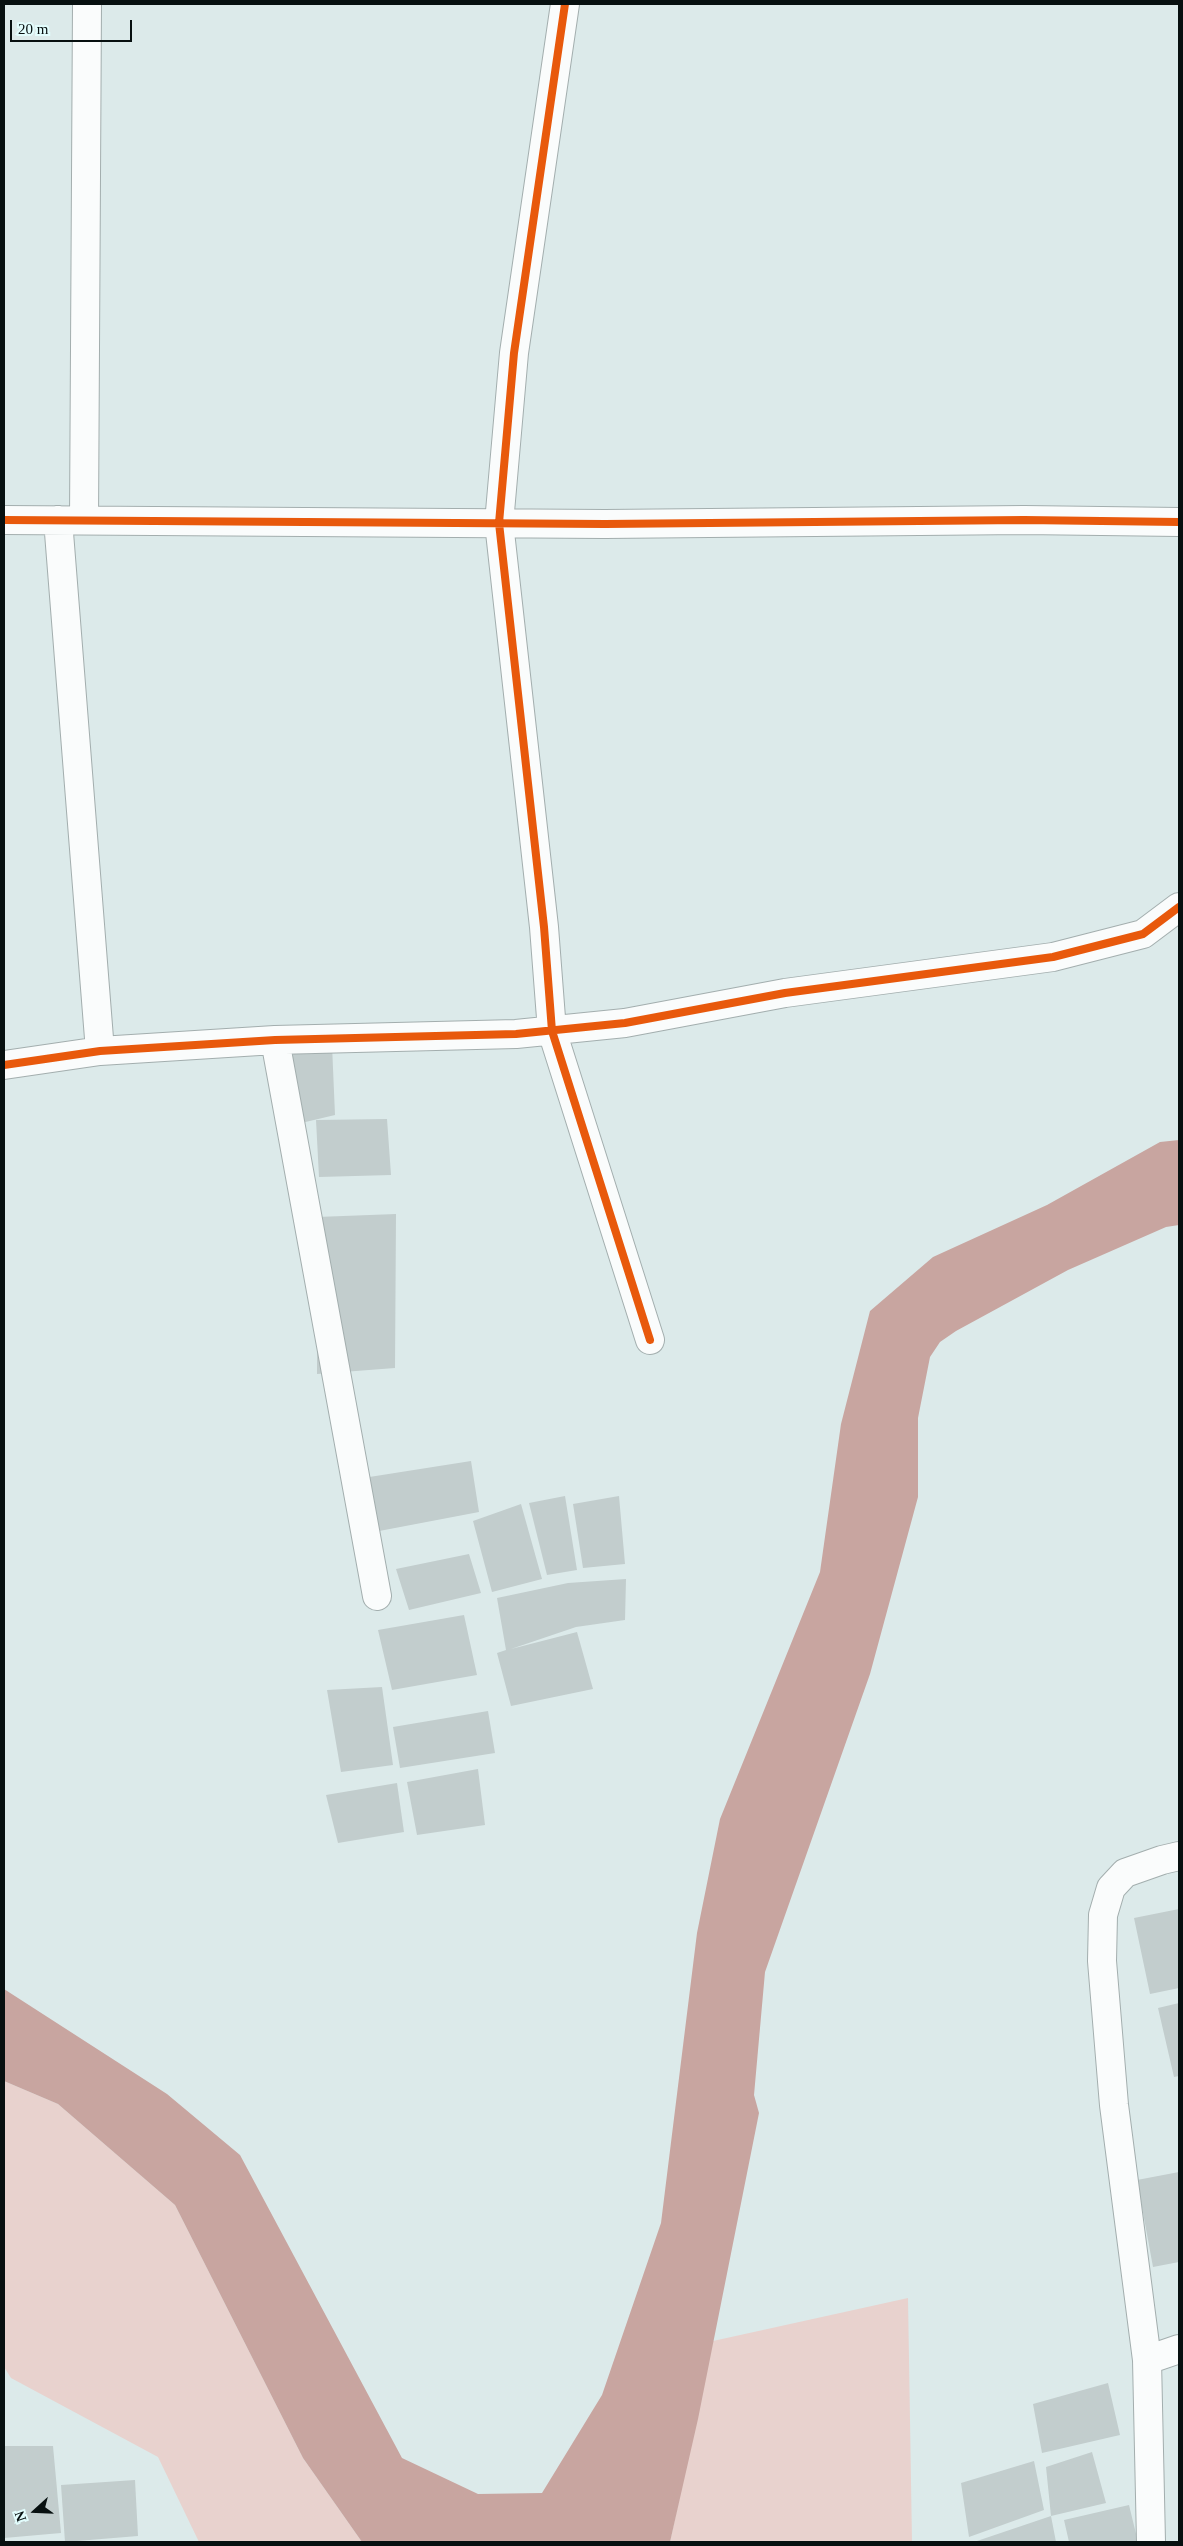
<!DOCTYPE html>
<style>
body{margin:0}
#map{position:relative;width:1183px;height:2546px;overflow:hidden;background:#dceaea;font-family:"Times New Roman",serif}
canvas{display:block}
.frame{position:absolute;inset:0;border:5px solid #071010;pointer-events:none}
.north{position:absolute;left:10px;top:2486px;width:50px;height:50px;-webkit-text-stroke:4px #e3fdfd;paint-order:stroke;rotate:250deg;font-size:14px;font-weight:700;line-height:20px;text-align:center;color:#071010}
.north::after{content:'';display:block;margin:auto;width:18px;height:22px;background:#071010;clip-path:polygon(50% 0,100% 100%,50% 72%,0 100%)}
.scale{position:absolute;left:10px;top:20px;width:122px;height:22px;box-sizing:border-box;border:2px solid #071010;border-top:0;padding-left:6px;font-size:15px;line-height:18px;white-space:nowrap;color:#071010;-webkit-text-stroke:4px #e3fdfd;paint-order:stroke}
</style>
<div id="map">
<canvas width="1183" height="2546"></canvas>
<div class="frame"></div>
<div class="north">N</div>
<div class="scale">20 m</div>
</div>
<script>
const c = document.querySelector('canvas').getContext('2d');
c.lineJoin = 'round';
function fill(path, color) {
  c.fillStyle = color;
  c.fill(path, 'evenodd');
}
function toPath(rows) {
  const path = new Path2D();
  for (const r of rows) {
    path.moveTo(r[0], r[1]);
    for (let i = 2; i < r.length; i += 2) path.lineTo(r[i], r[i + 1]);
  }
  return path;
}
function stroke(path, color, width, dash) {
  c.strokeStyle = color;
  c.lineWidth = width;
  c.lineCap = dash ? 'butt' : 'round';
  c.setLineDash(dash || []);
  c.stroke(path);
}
fill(toPath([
 [4,2081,58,2104,175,2205,303,2458,362,2542,199,2542,158,2457,11,2378,4,2367],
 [908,2298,912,2542,670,2542,713,2341]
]), '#e8d2ce');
fill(toPath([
 [1179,1140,1179,1225,1166,1227,1068,1270,956,1331,940,1342,930,1357,918,1418,918,1497,870,1674,765,1972,754,2095,759,2113,698,2419,670,2542,362,2542,303,2458,175,2205,58,2104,4,2081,4,1989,167,2094,240,2155,402,2458,478,2494,542,2493,602,2395,661,2223,697,1933,720,1819,820,1572,841,1424,870,1311,933,1257,1047,1205,1160,1142]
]), '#c8a5a0');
fill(toPath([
 [332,1045,335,1115,297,1124,290,1046],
 [387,1119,391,1175,319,1177,316,1120],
 [396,1214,395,1368,317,1374,317,1217],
 [471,1461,479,1512,374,1532,363,1478],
 [565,1496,577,1570,547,1575,529,1503],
 [619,1496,625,1564,583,1568,573,1504],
 [521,1504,542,1579,492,1592,473,1521],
 [469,1554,481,1593,409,1610,396,1569],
 [626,1579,625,1620,576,1627,511,1649,577,1632,593,1689,511,1706,497,1653,506,1650,497,1598,568,1583],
 [464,1615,477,1675,392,1690,378,1630],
 [382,1687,393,1765,341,1772,327,1690],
 [488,1711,495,1753,400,1768,393,1727],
 [478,1769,485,1825,417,1835,407,1782],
 [397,1783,404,1832,338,1843,326,1795],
 [1179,1909,1179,1988,1150,1994,1134,1918],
 [1179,2003,1179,2076,1174,2077,1158,2008],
 [1179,2172,1179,2262,1153,2267,1137,2180],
 [1108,2383,1120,2435,1042,2453,1033,2404],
 [4,2446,53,2446,61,2533,4,2538],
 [1092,2452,1106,2503,1051,2516,1046,2467],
 [1034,2461,1044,2510,969,2537,961,2483],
 [135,2480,138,2536,65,2542,61,2485],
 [1129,2505,1138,2542,1069,2542,1064,2520],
 [1051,2516,1056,2542,974,2542]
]), '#c2cdcd');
const minor = toPath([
 [565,4,514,353,499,523,544,927,552,1031,650,1340],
 [4,520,605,524,1024,520,1179,522],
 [58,520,100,1051],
 [84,520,87,4],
 [275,1040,377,1596],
 [4,1065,100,1051,275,1040,516,1034,625,1023,785,993,1053,957,1143,934,1179,907],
 [1147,2360,1179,2349],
 [1151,2542,1147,2360,1114,2105,1102,1961,1103,1915,1111,1888,1125,1873,1162,1860,1179,1856]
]);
stroke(minor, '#a3aeae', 30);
stroke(minor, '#fafcfc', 28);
stroke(toPath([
 [565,4,514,353,499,523,544,927,552,1031,650,1340],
 [4,520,605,524,1024,520,1179,522],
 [4,1065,100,1051,275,1040,516,1034,625,1023,785,993,1053,957,1143,934,1179,907]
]), '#e8590c', 8);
</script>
